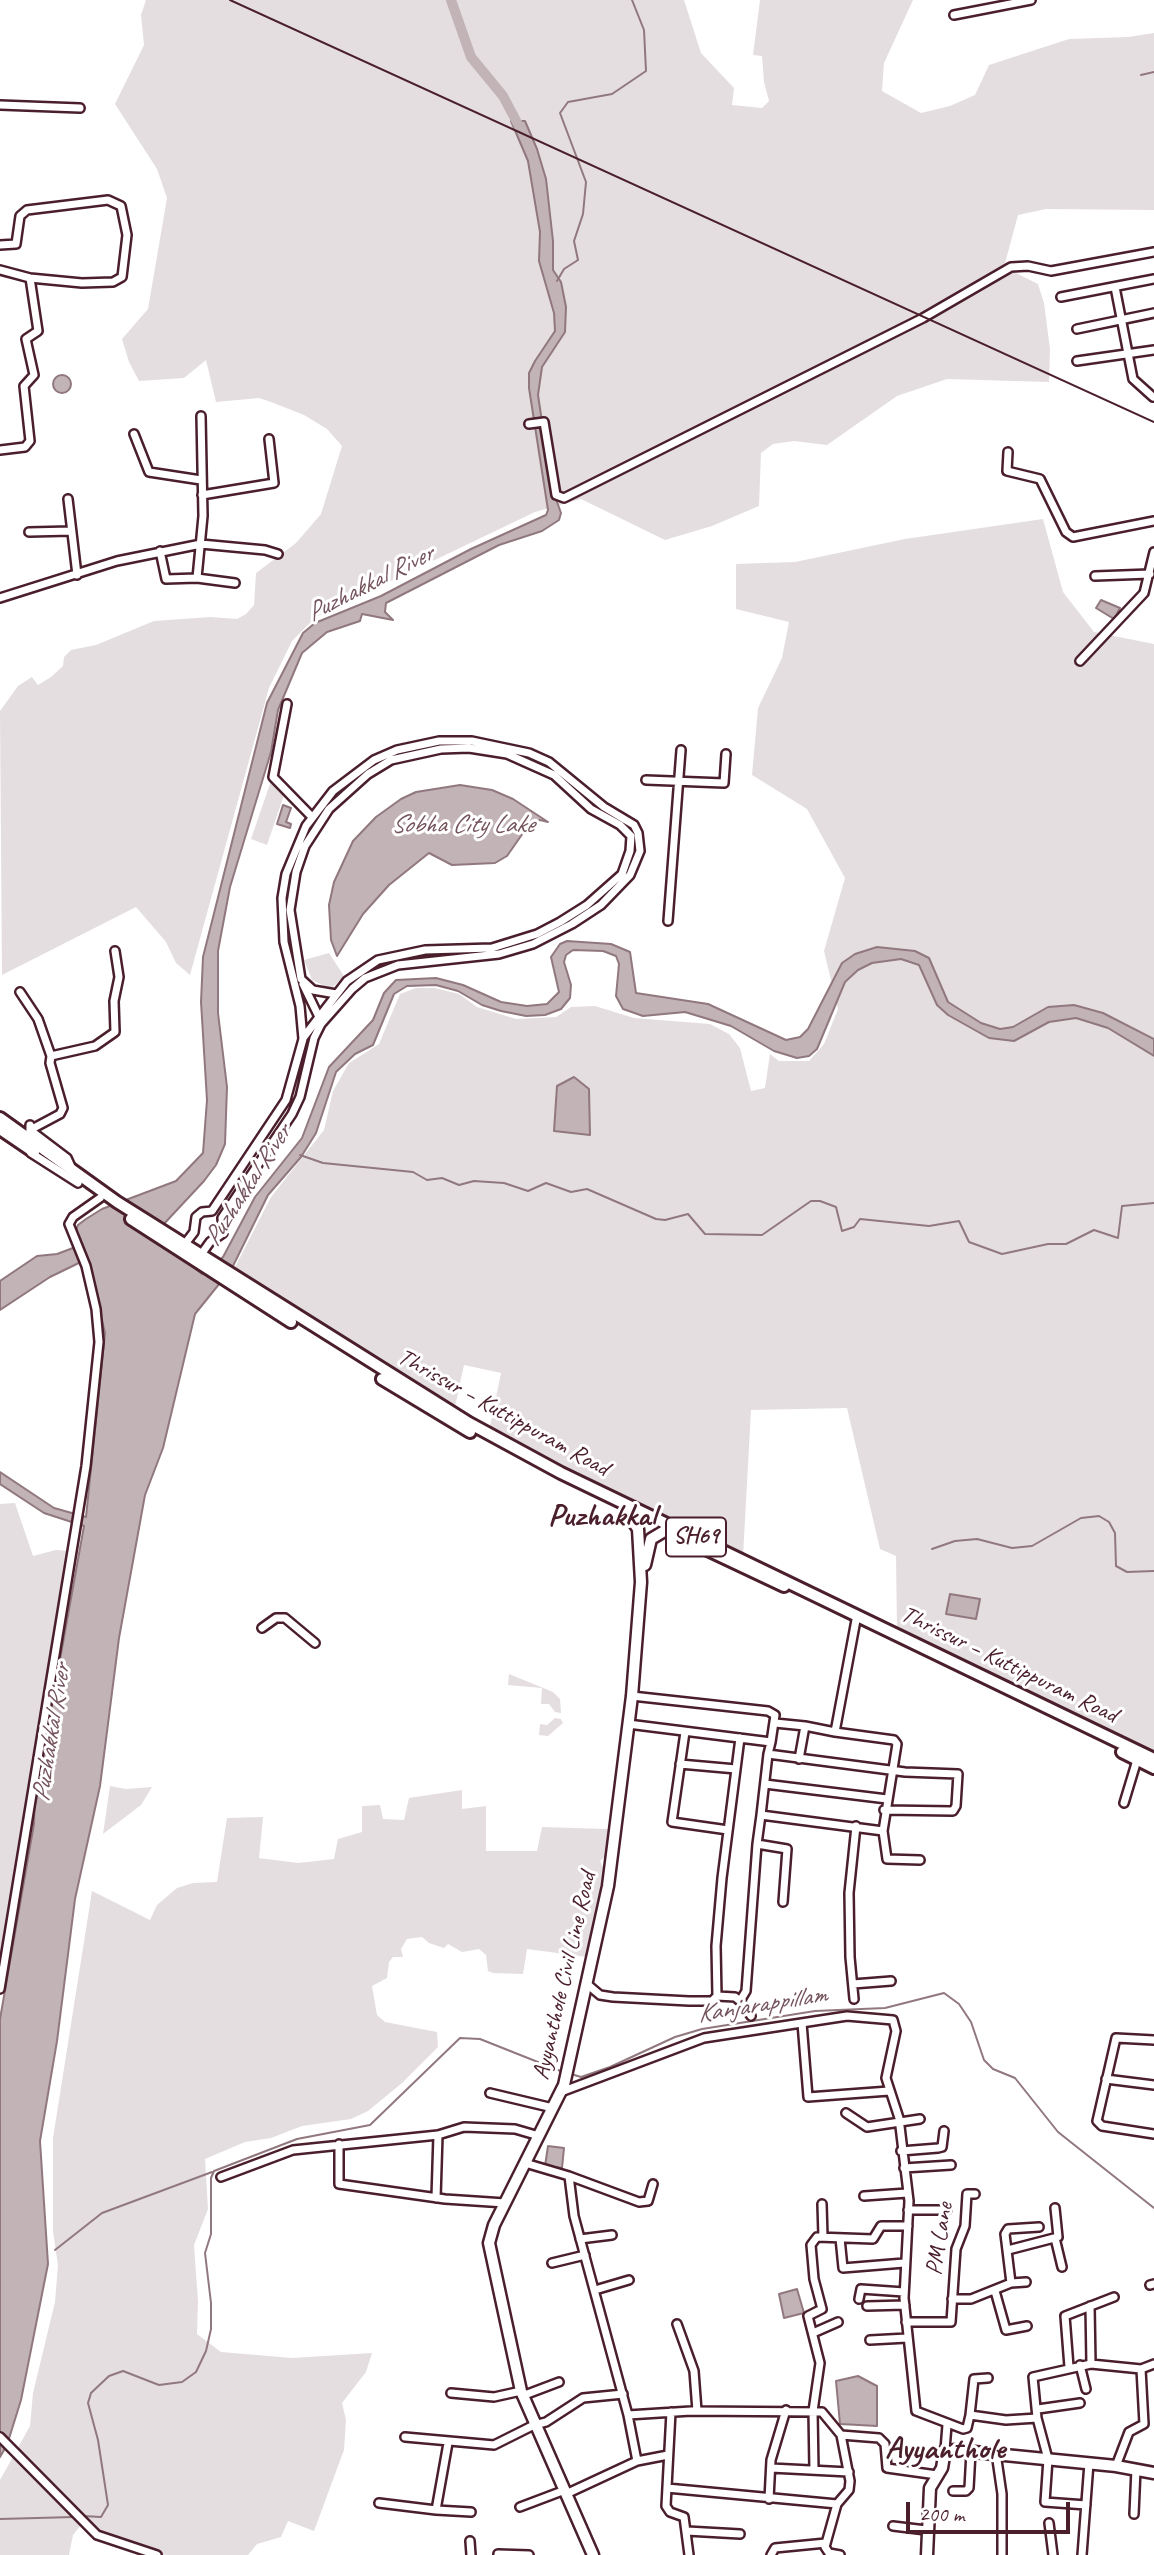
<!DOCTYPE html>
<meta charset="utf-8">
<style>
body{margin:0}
#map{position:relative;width:1154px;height:2555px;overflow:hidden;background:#fff;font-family:Caveat,sans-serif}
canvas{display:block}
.scale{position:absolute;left:906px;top:2502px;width:164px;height:32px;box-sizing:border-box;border:4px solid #4a1f2b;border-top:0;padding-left:9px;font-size:21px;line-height:24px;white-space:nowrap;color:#4a1f2b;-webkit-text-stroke:5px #fff;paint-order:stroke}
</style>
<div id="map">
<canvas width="1154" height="2555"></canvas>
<div class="scale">200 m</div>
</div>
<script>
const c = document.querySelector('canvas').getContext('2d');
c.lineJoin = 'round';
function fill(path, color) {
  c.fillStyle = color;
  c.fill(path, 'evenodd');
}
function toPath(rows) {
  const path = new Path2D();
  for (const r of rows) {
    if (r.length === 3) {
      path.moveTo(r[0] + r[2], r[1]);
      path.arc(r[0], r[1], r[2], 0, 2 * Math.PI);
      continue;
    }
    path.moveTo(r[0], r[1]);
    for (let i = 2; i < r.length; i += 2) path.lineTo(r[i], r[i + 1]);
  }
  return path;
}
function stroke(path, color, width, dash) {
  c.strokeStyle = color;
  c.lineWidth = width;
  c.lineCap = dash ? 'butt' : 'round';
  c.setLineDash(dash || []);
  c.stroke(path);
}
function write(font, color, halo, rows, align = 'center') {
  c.font = font + ' Caveat,sans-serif';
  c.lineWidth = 6;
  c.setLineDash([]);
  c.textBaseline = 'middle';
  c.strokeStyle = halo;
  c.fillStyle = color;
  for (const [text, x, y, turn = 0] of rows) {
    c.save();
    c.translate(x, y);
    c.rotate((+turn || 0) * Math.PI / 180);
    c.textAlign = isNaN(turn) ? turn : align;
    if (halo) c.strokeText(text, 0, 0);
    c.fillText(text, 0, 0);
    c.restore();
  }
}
fill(toPath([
 [146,0,684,0,701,53,734,88,732,105,762,108,769,101,764,82,762,56,753,55,760,0,913,0,884,63,882,91,921,113,950,106,975,95,989,65,1069,39,1128,37,1154,33,1154,210,1046,209,1018,215,1004,267,1038,284,1044,303,1050,349,1049,382,947,379,897,396,827,445,794,441,773,444,761,453,759,506,712,526,665,540,581,499,535,512,316,617,292,641,269,688,190,975,176,963,166,942,136,907,2,975,0,711,18,686,32,677,38,685,51,677,63,666,64,657,71,650,96,645,154,621,211,617,237,619,246,614,254,605,256,573,296,543,321,514,342,446,327,429,304,415,271,402,259,398,216,402,206,360,184,378,139,381,129,362,122,339,148,309,167,198,157,169,115,104,144,45,141,15],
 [1043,519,1063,592,1094,632,1154,644,1154,1752,897,1630,896,1556,880,1549,847,1408,751,1410,743,1556,489,1431,501,1373,464,1365,454,1411,233,1271,271,1197,324,1130,333,1091,349,1063,379,1044,400,994,416,988,435,988,459,994,477,1007,516,1019,556,1017,571,1007,595,1006,634,1018,710,1024,729,1034,740,1048,751,1091,765,1088,770,1054,779,1061,809,1061,824,1044,838,1009,824,951,845,878,807,809,752,775,758,708,782,658,789,622,736,609,736,564,795,562,905,539],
 [272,778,285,792,267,845,251,839],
 [329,953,344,976,331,989,312,980,304,960],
 [15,1503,33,1556,56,1550,69,1551,0,1968,0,1504],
 [509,1674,553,1692,560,1699,561,1713,555,1712,549,1704,541,1704,542,1688,508,1685],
 [555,1718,561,1719,563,1723,548,1736,539,1735,540,1724,547,1725],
 [110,1786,126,1789,152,1787,141,1805,103,1834],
 [462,1790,462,1809,486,1806,486,1851,537,1851,542,1827,608,1829,607,1855,600,1861,605,1871,587,1957,527,1949,523,1974,493,1973,488,1971,486,1955,479,1949,462,1952,448,1944,444,1948,429,1943,422,1937,407,1939,401,1949,403,1957,393,1957,389,1962,387,1978,372,1986,377,2015,385,2022,437,2032,438,2047,402,2083,368,2111,351,2119,302,2126,271,2138,245,2142,205,2159,208,2209,194,2245,198,2301,197,2334,221,2352,292,2358,372,2353,366,2372,342,2403,346,2420,344,2450,314,2531,288,2521,281,2537,257,2544,248,2555,165,2555,97,2533,85,2520,73,2535,69,2555,0,2555,0,2480,30,2426,33,2393,55,2302,58,2265,53,2232,53,2138,92,1891,150,1920,157,1905,177,1888,193,1883,217,1882,227,1818,263,1817,259,1858,298,1863,334,1859,338,1839,362,1832,362,1806,380,1805,383,1819,404,1820,409,1798]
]), '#e5dee0');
const water = toPath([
 [511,121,525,121,537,149,546,179,553,241,553,270,561,282,566,307,565,332,542,367,538,395,552,488,561,513,559,520,542,531,499,545,386,603,385,612,393,620,362,614,360,621,327,632,302,653,278,710,271,752,230,887,218,951,218,1013,227,1087,225,1144,216,1165,204,1181,162,1226,178,1255,202,1274,223,1257,255,1197,302,1138,329,1067,373,1020,384,993,396,980,436,978,463,985,501,1002,527,1006,547,1004,559,992,551,957,560,944,567,941,611,944,630,952,636,993,708,1004,786,1040,800,1037,808,1029,842,963,855,954,877,947,915,951,929,958,948,1002,981,1023,1000,1029,1013,1027,1048,1007,1074,1005,1103,1013,1154,1039,1154,1056,1108,1028,1076,1018,1049,1022,1014,1041,989,1038,948,1015,937,1005,919,965,901,959,872,963,858,970,845,982,817,1049,809,1056,797,1058,774,1051,731,1026,685,1012,643,1016,623,1009,616,996,619,964,616,956,603,951,573,950,566,955,564,962,571,985,570,998,561,1009,545,1015,526,1016,501,1011,482,1005,458,991,436,985,407,986,394,994,373,1045,355,1054,336,1072,316,1133,301,1157,268,1195,232,1268,195,1314,163,1448,145,1495,119,1638,100,1786,75,1899,57,2041,40,2141,48,2264,21,2400,7,2445,0,2457,0,2019,34,1824,35,1785,43,1754,84,1526,44,1513,0,1484,0,1472,54,1508,86,1517,105,1333,87,1259,50,1277,0,1310,0,1281,37,1256,57,1254,73,1248,80,1242,76,1230,78,1225,86,1219,102,1209,176,1181,203,1153,207,1100,201,1002,203,957,267,703,303,633,315,623,381,596,471,549,546,515,548,510,529,388,529,373,535,361,555,331,554,313,539,261,540,232,528,161,511,121],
 [62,384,9],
 [1101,600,1120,608,1114,619,1096,608,1101,600],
 [460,785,492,790,513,799,548,822,540,820,530,823,507,856,495,863,452,865,429,853,389,885,363,914,337,956,331,940,329,905,334,882,353,841,376,817,401,799,416,792,460,785],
 [283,805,291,808,286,822,291,824,290,828,277,824,283,805],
 [574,1077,589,1089,590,1135,554,1131,557,1086,574,1077],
 [950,1594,980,1599,976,1619,946,1614,950,1594],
 [548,2146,564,2148,562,2168,545,2166,548,2146],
 [797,2289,804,2313,784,2318,779,2294,797,2289],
 [858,2376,877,2386,877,2426,840,2424,836,2381,858,2376]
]);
fill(water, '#c1b3b6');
stroke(water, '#91787e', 2);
stroke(toPath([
 [1141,75,1154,72],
 [557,281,564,269,578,260,574,241,583,214,586,182,560,113,568,102,612,94,646,71,644,30,632,0],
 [300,1155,323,1163,413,1172,427,1180,442,1178,459,1185,474,1181,504,1183,528,1191,546,1183,571,1192,587,1189,656,1219,665,1220,688,1214,705,1234,762,1235,811,1201,820,1201,836,1207,842,1231,854,1227,860,1219,929,1226,959,1221,969,1242,1002,1254,1048,1244,1066,1244,1094,1230,1118,1238,1122,1206,1154,1203],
 [932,1549,955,1541,977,1539,1012,1548,1032,1546,1081,1518,1099,1516,1109,1522,1115,1533,1116,1566,1127,1572,1154,1571],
 [571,2074,581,2077,610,2067,675,2037,702,2029,815,2011,885,2008,944,1993,959,2004,971,2022,984,2060,993,2069,1015,2078,1058,2132,1154,2208],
 [55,2250,102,2213,212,2172],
 [83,2516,101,2517,108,2505,98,2440,88,2403,91,2393,109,2376,123,2371,159,2385,182,2382,196,2372,206,2351,211,2329,211,2303,205,2253,211,2234,211,2178,214,2171,297,2139,370,2125,460,2038,480,2039,563,2072],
 [0,2519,74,2517]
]), '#91787e', 2);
stroke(toPath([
 [451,0,471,57,503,96,521,130]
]), '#c1b3b6', 10);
const street = toPath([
 [954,15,1031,0],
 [0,105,80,108],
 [0,245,16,244,20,216,27,210,108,200,121,206,127,235,122,277,113,282,82,283,30,278],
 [0,270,30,278,38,331,26,339,34,375,24,386,30,441,25,447,0,450],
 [1115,287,1133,379,1153,397],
 [1061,297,1154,279],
 [1077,329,1154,313],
 [1077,361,1154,350],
 [529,424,544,422,556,495,564,498,923,318,1011,267,1028,266,1051,271,1154,252],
 [134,434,149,472,201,480],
 [1008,452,1007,471,1040,479,1066,532,1073,537,1154,521],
 [202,495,274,483,269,439],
 [68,499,77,575],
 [29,532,71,531],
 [160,551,166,579,197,578,235,583],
 [1095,576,1150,574],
 [197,578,203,516,201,416],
 [0,598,117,561,201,544,265,550,278,554],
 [1080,661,1144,593,1154,552],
 [287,704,273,777,312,817],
 [646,780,724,783,726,754],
 [668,921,681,750],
 [303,984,319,1017],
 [20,992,38,1019,51,1056],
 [303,1038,347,981,378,960,425,950,492,948,537,934,560,922,587,905,622,874,630,851,631,836,620,825,591,809,554,775,507,754,469,748,441,749,391,760,368,774,329,809,305,846,296,872,290,910,301,979,313,990,336,994],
 [30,1125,30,1130,60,1114,63,1108,50,1063,51,1056,95,1046,115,1032,114,1001,119,977,115,951],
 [30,1130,67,1158,72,1169],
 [31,1153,78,1183],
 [184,1245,194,1232,196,1217,202,1212,212,1211,286,1100,303,1039,300,1006,284,942,282,898,286,874,306,826,333,791,374,760,397,750,439,741,472,741,529,753,549,762,604,807,634,825,638,833,640,851,630,875,601,905,572,924,533,944,499,954,398,965,365,978,352,989,321,1024,314,1038,300,1097,292,1114,222,1218,223,1233,210,1242,200,1256],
 [262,1628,276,1618,285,1618,315,1643],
 [632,1696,768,1711,775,1715,771,1742],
 [775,1723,805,1726],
 [628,1724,771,1742,768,1754],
 [685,1732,672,1822,728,1830],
 [799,1759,805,1726,835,1732],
 [680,1764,736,1769],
 [765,1784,887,1799],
 [1124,1803,1137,1760],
 [761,1815,768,1754,905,1772,958,1774,956,1806,953,1811,884,1810],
 [883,1831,887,1859,920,1860],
 [783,1902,787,1849,757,1844,761,1815,883,1831,897,1744,894,1740,835,1732,856,1620],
 [587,1984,600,1995,613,1997,689,2001,712,2001,717,1996,716,1946,722,1878,740,1738],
 [853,1984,891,1981],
 [0,1989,86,1466,99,1342,96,1309,86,1266,69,1224,73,1217,100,1198],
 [717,1996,735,1997,740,2001],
 [854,1999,850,1957,849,1893,856,1826],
 [751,2016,740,2001,746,1991,757,1844],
 [802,2023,808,2097,889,2091],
 [1154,2040,1116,2038,1097,2121,1102,2126,1154,2134],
 [1106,2079,1154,2085],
 [561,2092,704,2038,847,2016,893,2020,896,2031,886,2078,899,2118,909,2201,904,2298,916,2411,963,2429,967,2428,970,2415],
 [490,2093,553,2108],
 [846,2113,867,2127,920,2119],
 [339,2144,339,2184,445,2199,505,2203],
 [901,2151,938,2148,942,2147,944,2131],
 [525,2163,569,2176,574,2216,628,2415,691,2411,822,2412,841,2435,850,2481,849,2490,837,2504,825,2547,829,2553,840,2555],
 [904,2168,951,2165],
 [569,2176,639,2202,648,2201,653,2184],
 [221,2177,293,2150,438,2135,464,2127,515,2129,539,2136],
 [864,2196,907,2193],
 [436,2198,438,2135],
 [822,2204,823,2237],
 [908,2210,947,2210],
 [840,2238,843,2268,904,2263],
 [1055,2238,1062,2267],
 [580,2239,612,2235],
 [1008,2250,1058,2237,1055,2208],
 [552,2263,585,2255],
 [1011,2283,1026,2282],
 [1150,2285,1154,2284],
 [595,2290,629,2280],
 [995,2291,1006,2330,1027,2326],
 [859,2299,861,2289,904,2292],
 [952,2299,971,2299,1011,2283,1005,2234,1008,2229,1039,2227],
 [867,2306,905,2305],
 [906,2322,951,2322,956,2249,965,2226,967,2194,975,2194],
 [677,2324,694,2371,697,2411],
 [813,2333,838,2322],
 [870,2340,907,2338],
 [1091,2364,1141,2369],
 [1080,2365,1086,2389],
 [1069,2367,1065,2316,1114,2297],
 [988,2378,974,2379,970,2415,1006,2420,1037,2418,1033,2377,1091,2364,1090,2306],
 [451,2393,494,2397,521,2391],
 [522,2396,559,2382],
 [1038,2409,1080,2403],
 [671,2412,666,2506,670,2512,684,2517,689,2555],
 [628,2415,637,2461],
 [1037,2418,1048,2459,1045,2502,1086,2505],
 [841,2435,879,2438,885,2444,887,2468,937,2475],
 [0,2437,97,2535,157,2555],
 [405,2437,494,2445,534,2425,546,2422,583,2398,623,2394],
 [448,2443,436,2510,471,2512],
 [945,2450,947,2425],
 [996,2453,1002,2494,1002,2555],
 [1116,2466,1129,2432,1144,2424,1141,2369,1154,2364],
 [771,2468,849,2472],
 [814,2470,813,2411,820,2363,808,2316,822,2309,814,2279,811,2245,817,2237,873,2239,881,2226,908,2226],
 [667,2488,837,2504],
 [953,2491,966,2491,969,2488,971,2452],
 [566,2494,637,2461,668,2455],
 [769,2499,771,2460,786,2410],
 [379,2503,436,2510],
 [520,2507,565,2490],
 [1134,2514,1136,2469],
 [1049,2523,1053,2555],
 [893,2526,926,2530],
 [687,2531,740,2534],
 [470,2541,471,2555],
 [498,2554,529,2555],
 [771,2555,775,2548,826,2543],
 [1082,2555,1089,2463]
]);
const secondary = toPath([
 [645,1565,651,1539,666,1530],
 [954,2450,1116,2466,1154,2473],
 [593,2555,521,2391,489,2243,494,2225,564,2085,608,1886,632,1696,641,1582,638,1529,626,1511],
 [927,2555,930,2488,942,2468,945,2450]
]);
const primary = toPath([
 [0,1118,117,1202,469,1423,561,1473,1154,1759],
 [0,1129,34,1152],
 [131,1219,291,1322],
 [382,1379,470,1432],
 [678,1536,784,1586],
 [1122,1752,1154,1768]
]);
stroke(street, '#4a1f2b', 12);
stroke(secondary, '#4a1f2b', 15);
stroke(primary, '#4a1f2b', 16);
stroke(street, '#fff', 7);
stroke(secondary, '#fff', 10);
stroke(primary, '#fff', 10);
stroke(toPath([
 [230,0,1154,422]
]), '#4a1f2b', 2);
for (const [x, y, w] of [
 [696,1537,60]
]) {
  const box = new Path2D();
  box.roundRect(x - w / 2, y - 19.5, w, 39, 5);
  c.fillStyle = '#fff';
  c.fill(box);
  stroke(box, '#4a1f2b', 2);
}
write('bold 23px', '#4a1f2b', null, [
 ["SH69",696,1537]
]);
write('24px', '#4a1f2b', '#fff', [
 ["Thrissur – Kuttippuram Road",503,1413,29],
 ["Thrissur – Kuttippuram Road",1009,1665,26],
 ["Ayyanthole Civil Line Road",565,1976,-77],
 ["PM Lane",940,2239,-81]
]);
write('italic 26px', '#74535c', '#fff', [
 ["Puzhakkal River",370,584,-27],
 ["Sobha City Lake",462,825],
 ["Puzhakkal River",248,1186,-57],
 ["Puzhakkal River",52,1733,-81],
 ["Kanjarappillam",762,2005,-9]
]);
write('bold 32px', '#4a1f2b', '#fff', [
 ["Puzhakkal",602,1517],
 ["Ayyanthole",945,2450]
]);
</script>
